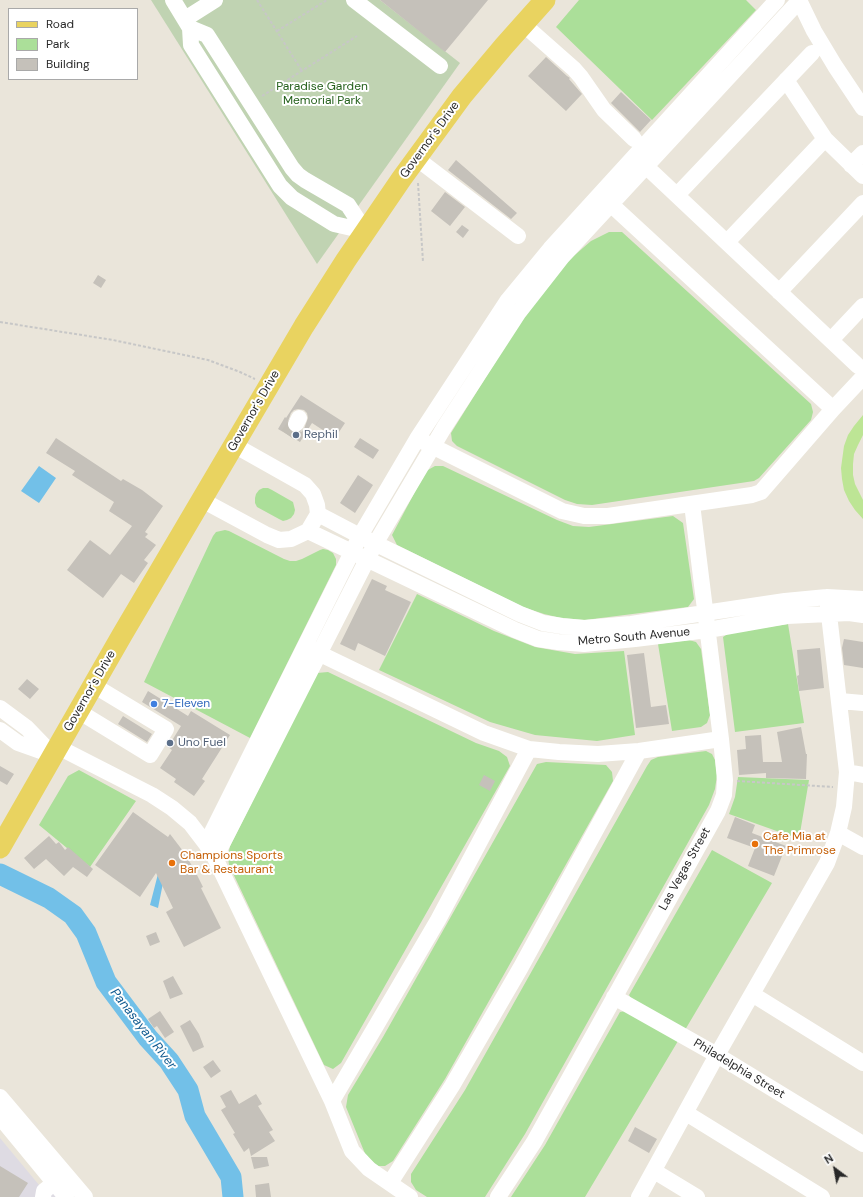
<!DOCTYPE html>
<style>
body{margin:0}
#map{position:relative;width:863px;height:1197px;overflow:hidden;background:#eae5da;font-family:"DM Sans",sans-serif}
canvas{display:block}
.legend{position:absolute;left:8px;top:8px;width:130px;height:72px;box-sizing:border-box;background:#fff;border:1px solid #a9a9a9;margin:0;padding:5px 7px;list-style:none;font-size:12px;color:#282828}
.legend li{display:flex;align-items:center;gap:8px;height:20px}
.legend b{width:20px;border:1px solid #a9a9a9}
.north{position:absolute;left:815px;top:1149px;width:40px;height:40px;-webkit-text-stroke:3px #fff;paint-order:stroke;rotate:328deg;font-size:11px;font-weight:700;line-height:16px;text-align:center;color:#282828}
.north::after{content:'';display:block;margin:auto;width:14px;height:18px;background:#282828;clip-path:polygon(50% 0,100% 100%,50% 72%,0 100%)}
</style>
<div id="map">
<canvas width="863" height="1197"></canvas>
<ul class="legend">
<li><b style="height:5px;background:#e9d360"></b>Road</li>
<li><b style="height:11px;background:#abdf99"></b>Park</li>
<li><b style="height:11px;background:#c5c1ba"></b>Building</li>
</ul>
<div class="north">N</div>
</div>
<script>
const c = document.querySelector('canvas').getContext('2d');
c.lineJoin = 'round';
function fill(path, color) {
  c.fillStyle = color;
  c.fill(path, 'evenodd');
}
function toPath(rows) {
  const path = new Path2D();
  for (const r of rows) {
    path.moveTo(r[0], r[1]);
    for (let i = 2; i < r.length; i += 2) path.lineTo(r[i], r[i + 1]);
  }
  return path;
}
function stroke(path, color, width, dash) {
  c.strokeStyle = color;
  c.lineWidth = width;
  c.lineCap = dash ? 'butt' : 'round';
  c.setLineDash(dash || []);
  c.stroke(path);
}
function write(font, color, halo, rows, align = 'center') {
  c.font = font + ' "DM Sans",sans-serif';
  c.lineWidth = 4;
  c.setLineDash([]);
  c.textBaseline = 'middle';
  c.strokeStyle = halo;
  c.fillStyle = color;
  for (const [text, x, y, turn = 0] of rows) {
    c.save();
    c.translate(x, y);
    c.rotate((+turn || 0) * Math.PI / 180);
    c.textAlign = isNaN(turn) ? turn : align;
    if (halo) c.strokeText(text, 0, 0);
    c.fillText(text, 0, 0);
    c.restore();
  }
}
fill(toPath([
 [0,1138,44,1191,54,1194,57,1197,0,1197]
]), '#dedbe3');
fill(toPath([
 [579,0,746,0,756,10,652,120,556,27],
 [609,232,622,232,811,404,813,412,811,420,759,478,754,481,592,505,577,504,565,500,457,446,452,441,451,433,524,316,569,260,591,241],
 [435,466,443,466,557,520,573,526,589,527,673,516,683,523,694,599,688,607,585,620,561,618,544,614,523,607,397,545,392,535,426,471],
 [263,488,268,488,272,490,293,502,295,510,294,514,291,518,287,520,283,521,279,519,257,507,255,503,255,498,256,494,259,490],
 [225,530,229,531,284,559,290,561,296,561,302,559,320,550,323,549,328,550,333,553,336,559,336,565,250,738,144,682,213,536,216,532],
 [417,594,494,631,535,647,575,654,624,651,635,735,597,741,535,735,490,722,379,670],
 [788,624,804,723,735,732,723,637,729,633],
 [689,640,696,642,701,649,710,715,707,723,701,727,672,731,658,644],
 [328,672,476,743,499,751,507,757,510,766,341,1063,333,1069,324,1065,229,865,228,856,230,846,317,673],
 [706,751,712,754,715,760,717,775,715,789,709,805,525,1134,485,1197,427,1197,416,1190,411,1182,411,1174,465,1090,647,766,651,760,658,757],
 [546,762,606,765,612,772,613,781,445,1079,393,1161,385,1166,378,1166,366,1156,346,1107,348,1095,383,1037,537,764],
 [79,770,136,801,90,867,39,825,68,776],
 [738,777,809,780,799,839,729,814,735,797],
 [712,850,772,883,685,1030,632,1000,629,995],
 [625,1011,678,1041,585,1197,511,1197,545,1145,620,1012]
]), '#abdf99');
fill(toPath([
 [151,0,380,0,460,63,317,264]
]), '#c0d3b2');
fill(toPath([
 [863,415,863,435,858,445,854,454,853,464,853,475,855,484,863,500,863,519,855,510,849,501,844,490,842,479,841,468,844,446,848,435,854,426]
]), '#bde595');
fill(toPath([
 [39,466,56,478,39,503,21,491],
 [159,870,164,878,158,908,150,905]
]), '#72c0e8');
stroke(toPath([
 [0,874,49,898,73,915,86,933,106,982,148,1038,169,1061,188,1090,195,1116,231,1177,233,1197]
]), '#72c0e8', 21);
fill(toPath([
 [380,0,488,0,445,52],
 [546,57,567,76,570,78,569,79,575,86,582,94,566,111,528,76],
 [621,92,651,120,640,132,611,103],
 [456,160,517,213,511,219,448,170],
 [445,192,465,207,450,226,431,211],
 [462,225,469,230,463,238,456,232],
 [98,275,106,280,101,288,93,283],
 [301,395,345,423,335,438,312,423,300,442,278,429,285,417,286,418],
 [298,409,304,410,307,413,308,418,304,429,301,432,296,433,291,432,288,430,287,424,291,413,294,410],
 [56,438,121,481,123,479,142,490,163,506,145,532,148,534,145,537,156,545,144,560,148,563,134,583,121,574,103,598,67,570,90,540,110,555,132,526,109,511,114,502,72,475,75,471,46,453],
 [360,438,379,450,373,459,354,447],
 [358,475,373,485,355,513,340,503],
 [372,579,387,586,385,590,411,602,385,656,358,643,355,651,340,644],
 [844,639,863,642,863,668,844,665,842,648],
 [820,648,824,688,799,691,797,676,799,675,797,650],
 [644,653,651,707,666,705,669,724,636,728,627,655],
 [27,679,39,689,30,699,18,689],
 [148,691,188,716,191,711,230,735,202,779,205,781,194,796,174,782,176,779,160,768,172,750,168,747,181,726,142,702],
 [123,716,152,734,147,742,118,724],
 [801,727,806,754,807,754,806,779,766,778,766,773,739,775,737,750,746,749,745,736,761,735,763,762,782,762,777,732],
 [0,766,14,774,7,785,0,781],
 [484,775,495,781,490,791,479,785],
 [133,812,168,837,170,834,183,851,194,869,203,887,201,888,221,928,184,947,166,912,173,908,156,873,140,897,95,865],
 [735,817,755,825,752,833,786,846,774,876,748,866,755,848,727,838],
 [49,836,56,844,59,842,65,850,68,847,93,869,87,877,73,867,64,876,46,859,34,869,24,858],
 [156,932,160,942,150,946,146,936],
 [173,976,183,994,170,999,163,981],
 [160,1011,174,1032,165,1038,157,1026,154,1028,148,1019],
 [190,1020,199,1034,204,1047,193,1052,180,1026],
 [213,1060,221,1071,211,1078,203,1067],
 [231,1090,239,1104,256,1094,262,1104,258,1106,273,1130,269,1132,275,1141,251,1156,249,1148,244,1152,233,1134,235,1133,221,1110,226,1107,220,1096],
 [635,1127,657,1139,649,1153,628,1141],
 [251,1157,267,1157,269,1166,254,1169],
 [0,1166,28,1183,19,1197,0,1197],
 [269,1183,271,1197,256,1197,255,1185]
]), '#c5c1ba');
stroke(toPath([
 [288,435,296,424]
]), '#c3bfb6', 16, [16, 8]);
stroke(toPath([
 [257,0,302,71],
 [277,31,327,0],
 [262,96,357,36],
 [418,183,423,262],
 [0,322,113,340,208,360,240,372,255,379],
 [737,781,833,787]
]), '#c7c7c7', 2, [3, 2]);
stroke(toPath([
 [173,0,190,28,191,45,280,186,292,198,334,224,365,231],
 [354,0,440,66],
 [799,0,814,31,835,66,863,108],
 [185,19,215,0],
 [523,24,574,69,581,77,604,110,634,139],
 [190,28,207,35,292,168,298,175,305,180,348,205,365,231],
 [786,80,825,139,863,176],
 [416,158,518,236],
 [851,165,863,153],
 [652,172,858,366],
 [677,195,812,53],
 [603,197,833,409],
 [727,242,825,139],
 [779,292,863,203],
 [831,340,863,306],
 [296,424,299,418],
 [424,442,562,511,584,516,608,516,752,495,761,492,833,409,863,377],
 [202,500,267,535,279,540,291,539,308,531,318,514,317,505,313,494,305,485,234,445],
 [318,514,360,536,520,614,543,623,562,626,584,628,631,624,785,601,827,597,863,599],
 [308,531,515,630,538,639,558,642,584,644,635,639,708,630,787,616,849,613,863,615],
 [310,649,484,733,529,749,559,752,598,754,639,751,721,739],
 [840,701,863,703],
 [0,708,27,728,53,755],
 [78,711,150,755,166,729,93,685],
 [0,730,18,743,49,754],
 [58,747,152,795,172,808,190,823,206,844,215,858,332,1101,352,1151,369,1169,410,1197],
 [847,772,863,775],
 [838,833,863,847],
 [206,844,360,536,417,439,508,300,550,249,777,0],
 [215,858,375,544,445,426,519,312,562,257,799,1],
 [752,994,863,1063],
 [614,997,717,1055,863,1144],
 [0,1097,85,1197],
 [332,1101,438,920,529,749],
 [686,1113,822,1197],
 [0,1117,66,1197],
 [654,1171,697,1197],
 [390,1183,452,1086,521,967,639,751],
 [43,1197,44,1191,63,1176],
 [498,1197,534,1142,718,811,724,795,725,780,721,739,692,504],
 [639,1197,717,1055,827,863,838,833,844,807,847,772,827,597]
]), '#fff', 16);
stroke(toPath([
 [0,848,122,635,304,326,346,260,402,178,462,96,504,46,545,0]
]), '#e9d360', 21);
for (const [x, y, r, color] of [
 [296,435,4,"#5c6f8a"],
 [154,704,4,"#3f7fe0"],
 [170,743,4,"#5c6f8a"],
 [755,844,4,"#e8710a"],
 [172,863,4,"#e8710a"]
]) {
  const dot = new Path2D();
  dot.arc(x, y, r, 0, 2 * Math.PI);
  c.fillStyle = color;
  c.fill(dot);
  stroke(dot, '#fff', 1.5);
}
write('12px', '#26611d', '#fff', [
 ["Paradise Garden",322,87],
 ["Memorial Park",322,101]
]);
write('12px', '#282828', '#fff', [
 ["Governor's Drive",430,140,-54],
 ["Governor's Drive",254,411,-60],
 ["Metro South Avenue",634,637,-5],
 ["Governor's Drive",90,691,-60],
 ["Las Vegas Street",685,869,-61],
 ["Philadelphia Street",739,1069,31]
]);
write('12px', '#4e5e75', '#fff', [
 ["Rephil",304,435],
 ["Uno Fuel",178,743]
], 'left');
write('12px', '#366cbe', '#fff', [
 ["7-Eleven",162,704]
], 'left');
write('12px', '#c56008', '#fff', [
 ["Cafe Mia at",763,837],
 ["The Primrose",763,851],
 ["Champions Sports",180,856],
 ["Bar & Restaurant",180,870]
], 'left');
write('italic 13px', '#135c91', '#fff', [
 ["Panasayan River",143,1029,52]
]);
</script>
